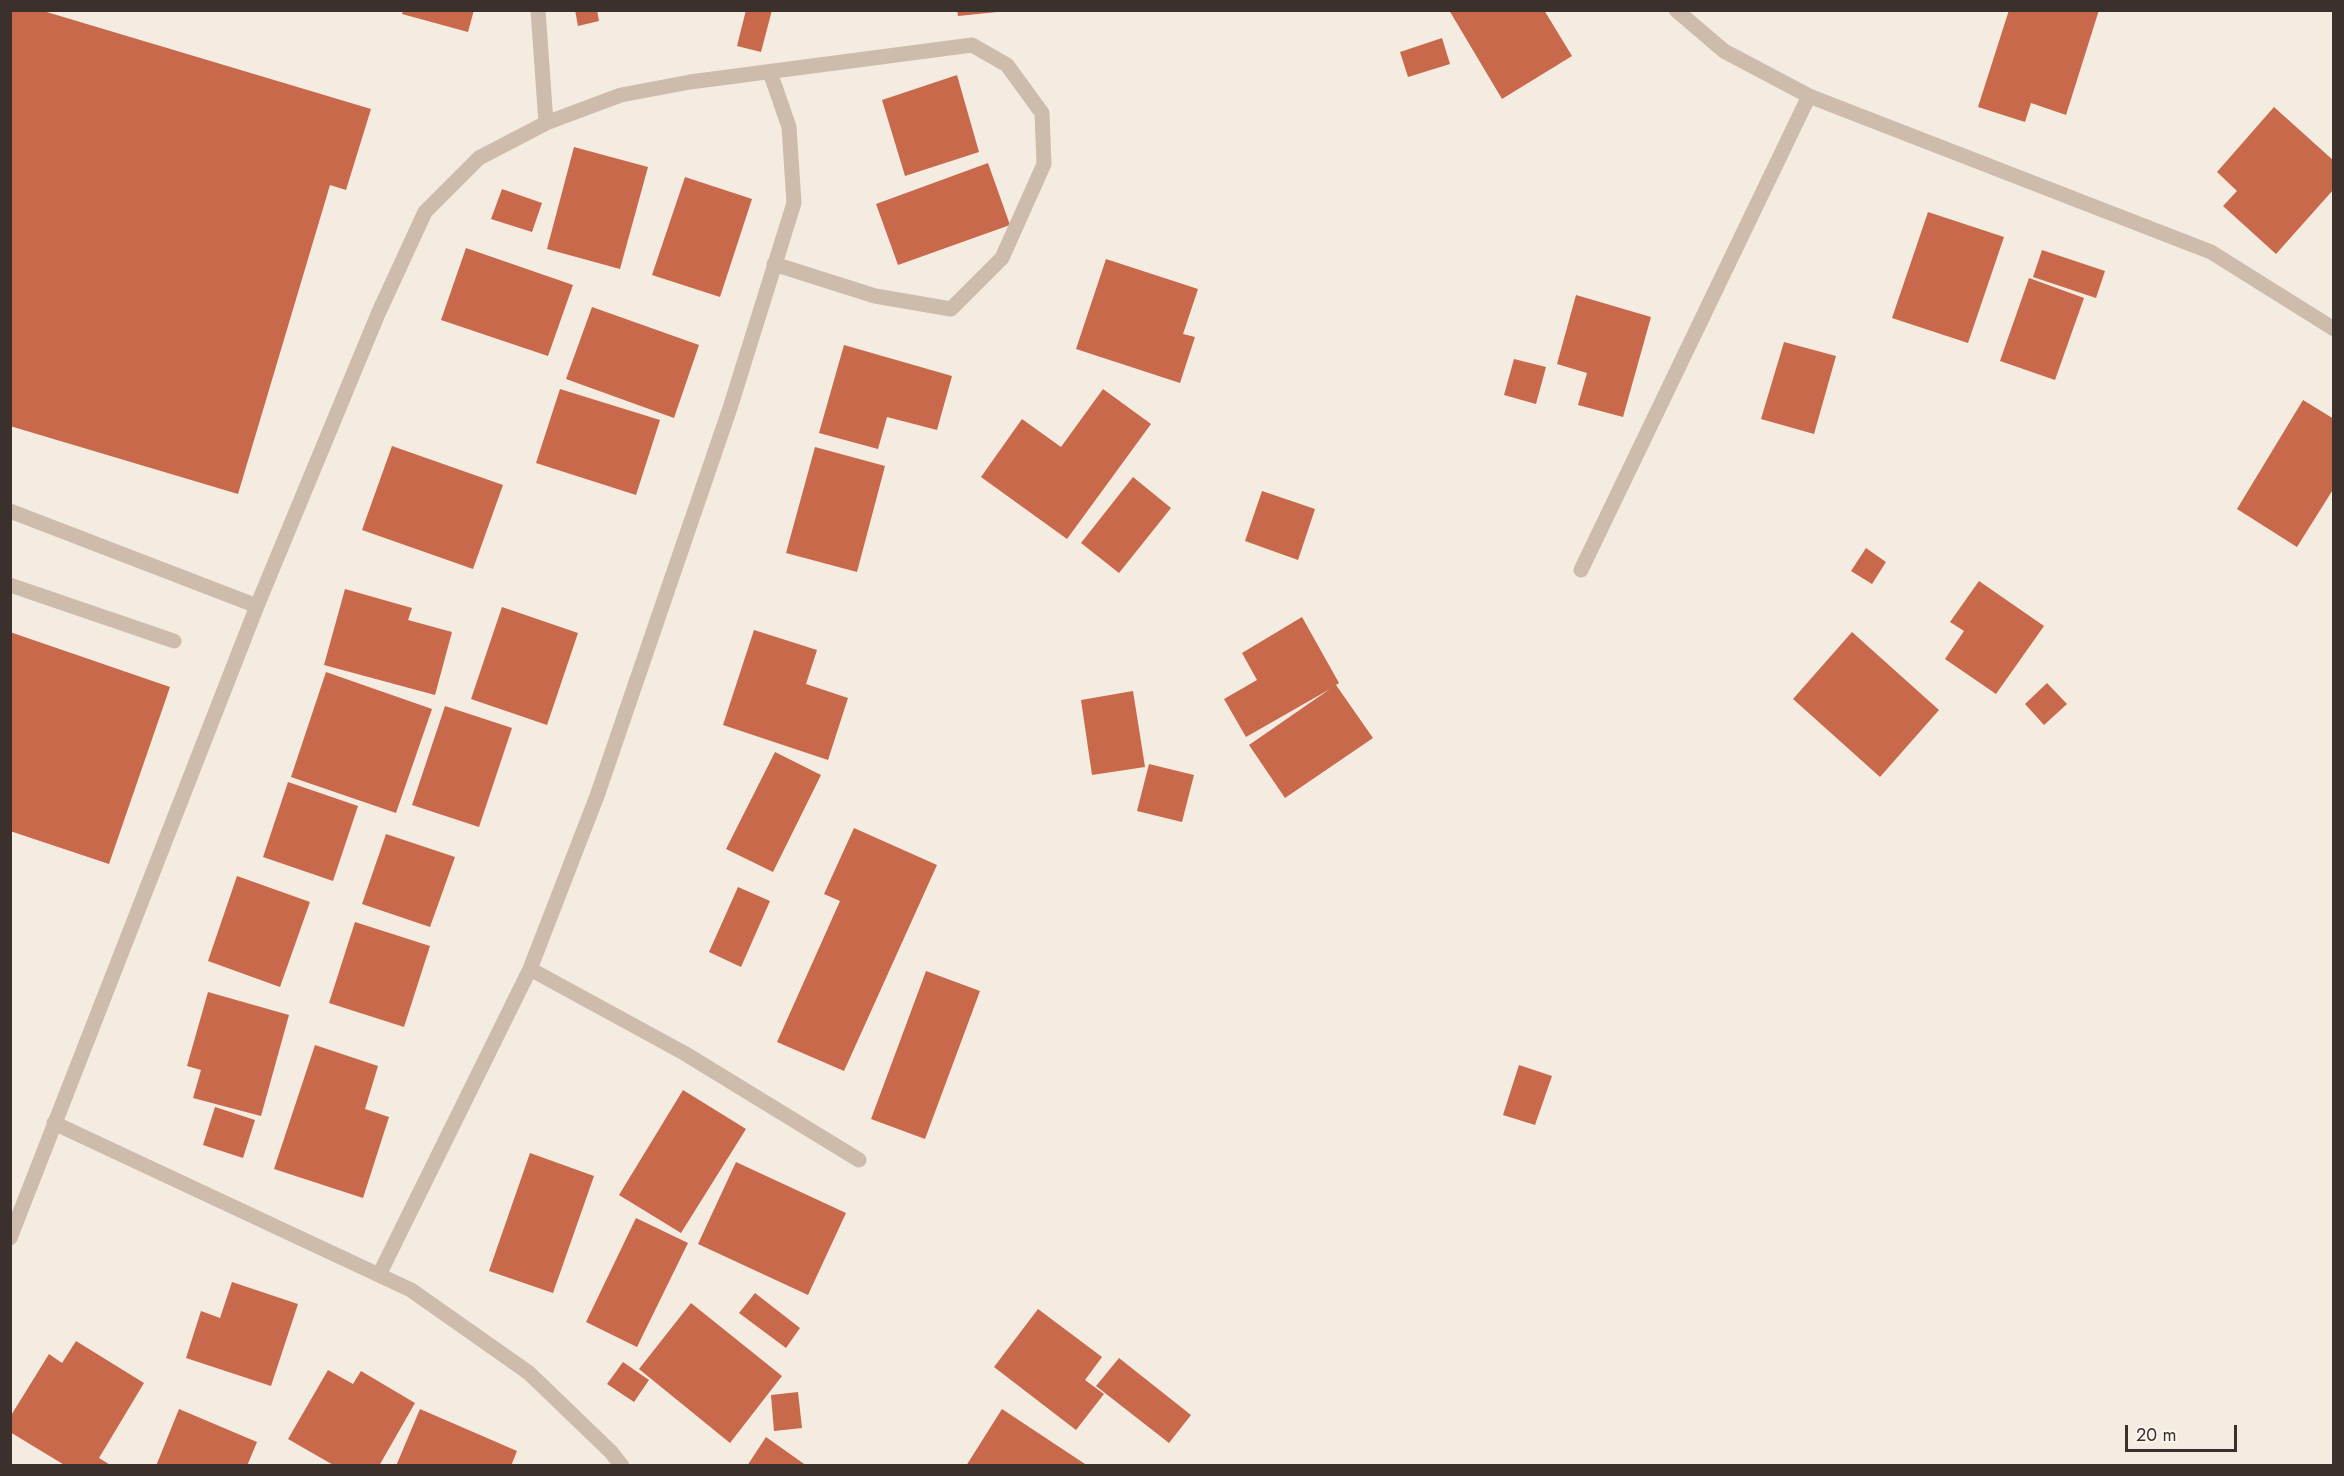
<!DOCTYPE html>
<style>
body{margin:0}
#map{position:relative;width:2344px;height:1476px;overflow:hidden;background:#f4ebe1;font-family:Jost,sans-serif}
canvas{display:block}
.frame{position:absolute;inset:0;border:12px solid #3b302b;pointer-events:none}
.scale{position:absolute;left:2125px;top:1425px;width:112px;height:27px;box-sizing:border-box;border:3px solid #3b302b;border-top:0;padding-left:8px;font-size:18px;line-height:21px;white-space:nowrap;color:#3b302b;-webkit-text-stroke:4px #fbf5ee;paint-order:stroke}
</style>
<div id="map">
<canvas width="2344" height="1476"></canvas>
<div class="frame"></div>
<div class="scale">20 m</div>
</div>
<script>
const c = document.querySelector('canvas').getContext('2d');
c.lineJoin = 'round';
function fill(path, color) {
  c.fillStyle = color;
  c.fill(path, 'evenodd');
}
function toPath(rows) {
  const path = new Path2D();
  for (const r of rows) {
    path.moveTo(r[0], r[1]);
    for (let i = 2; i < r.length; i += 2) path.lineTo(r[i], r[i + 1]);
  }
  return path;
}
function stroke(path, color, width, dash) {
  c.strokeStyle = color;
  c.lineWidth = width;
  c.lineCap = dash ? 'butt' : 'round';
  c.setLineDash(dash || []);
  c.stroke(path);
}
fill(toPath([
 [10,10,40,10,371,109,346,190,330,185,238,494,10,426],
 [403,10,474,10,468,32,402,14],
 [575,10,597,10,599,21,578,26],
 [746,10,772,10,761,52,737,46],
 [957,10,997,10,997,12,958,16],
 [1449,10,1544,10,1572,56,1502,99],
 [2009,10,2099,10,2066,115,2031,103,2025,122,1978,107],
 [1442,38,1450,64,1408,77,1400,52],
 [957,75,979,152,905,176,882,100],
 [2274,107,2334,161,2334,189,2276,254,2223,206,2237,191,2217,172],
 [574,147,648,167,620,269,547,249],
 [988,163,1010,225,898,265,876,204],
 [685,177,752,199,720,297,652,275],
 [502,189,542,203,532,232,491,219],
 [1928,212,2004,237,1968,343,1892,318],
 [466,248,573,285,548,356,441,320],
 [2042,250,2105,271,2096,298,2033,277],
 [1106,259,1198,289,1183,334,1195,337,1180,383,1076,349],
 [2029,278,2084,298,2055,380,2000,361],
 [1576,295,1651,317,1623,417,1578,405,1587,373,1557,364],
 [592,307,699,345,674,418,566,379],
 [1784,342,1836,356,1814,434,1761,419],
 [844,345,952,376,937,430,887,417,878,449,819,433],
 [1514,359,1546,367,1536,404,1504,395],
 [560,389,660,420,636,495,536,463],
 [1103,389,1151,424,1067,539,981,477,1022,419,1061,447],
 [2303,400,2334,419,2334,488,2297,547,2237,509],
 [392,446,503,485,473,569,362,530],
 [815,447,885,466,857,572,786,553],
 [1133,477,1171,508,1119,573,1081,543],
 [1262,491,1315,509,1298,560,1245,541],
 [1866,548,1886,562,1872,584,1851,571],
 [1979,581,2044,626,1996,694,1945,659,1964,631,1950,622],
 [345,589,412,608,408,620,452,632,435,695,324,665],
 [502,607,578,633,547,725,471,699],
 [1302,617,1339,683,1336,685,1373,738,1285,798,1249,745,1330,689,1246,737,1224,699,1257,680,1242,653],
 [754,630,817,650,806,684,848,698,828,760,723,725],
 [10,632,170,687,109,864,10,831],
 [1852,632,1939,710,1880,777,1793,699],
 [326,672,432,709,396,813,291,777],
 [2047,683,2067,704,2044,725,2025,704],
 [1133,691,1145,767,1092,775,1081,700],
 [445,706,512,728,479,827,412,805],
 [775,752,821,775,773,872,726,849],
 [1149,764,1194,775,1182,822,1137,811],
 [288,782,358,806,333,881,263,857],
 [854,828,937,865,844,1071,777,1042,840,901,824,894],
 [386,834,455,857,430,927,362,904],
 [237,876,310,902,280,987,208,961],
 [738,887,770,901,741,967,709,952],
 [355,922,430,946,404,1027,329,1003],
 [926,971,980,991,925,1139,871,1119],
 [208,992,289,1015,261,1116,193,1098,201,1070,187,1066],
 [315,1045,378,1066,365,1109,389,1117,363,1198,274,1169],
 [1519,1065,1552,1076,1535,1125,1503,1115],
 [683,1090,746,1129,681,1233,619,1195],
 [215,1107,255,1120,243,1158,203,1145],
 [530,1153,594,1176,553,1293,489,1271],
 [736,1162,846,1213,808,1295,698,1244],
 [636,1218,688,1243,637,1347,586,1322],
 [232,1282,298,1304,271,1386,186,1358,201,1311,220,1318],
 [755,1293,800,1328,786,1348,739,1313],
 [691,1303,782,1376,730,1443,639,1369],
 [1038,1309,1102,1357,1085,1380,1104,1394,1076,1430,994,1367],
 [76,1341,144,1383,99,1458,112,1466,66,1466,10,1432,10,1417,49,1354,62,1363],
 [1119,1358,1191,1415,1169,1443,1096,1386],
 [623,1362,649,1380,634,1402,607,1384],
 [328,1370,353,1384,361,1371,415,1403,379,1466,335,1466,288,1439],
 [798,1392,802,1428,774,1431,771,1395],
 [179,1409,257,1442,247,1466,156,1466],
 [420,1409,517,1451,511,1466,396,1466],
 [1002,1409,1088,1466,966,1466],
 [766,1437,807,1466,747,1466]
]), '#c8694b');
stroke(toPath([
 [1581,570,1809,96],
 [10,585,174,641]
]), '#cdbbac', 15);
stroke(toPath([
 [538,10,546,123],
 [1676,10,1724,51,1809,96,2211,252,2334,329],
 [10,511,257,606],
 [530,969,684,1053,859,1160],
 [54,1123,411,1290,529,1373,611,1452,622,1466],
 [10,1238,257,606,378,314,425,212,479,158,546,123,621,95,690,82,972,45,1007,65,1042,113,1044,164,1002,258,951,309,875,296,774,264],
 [379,1275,530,969,597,796,730,408,794,203,789,127,770,72]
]), '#cdbbac', 15);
</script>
